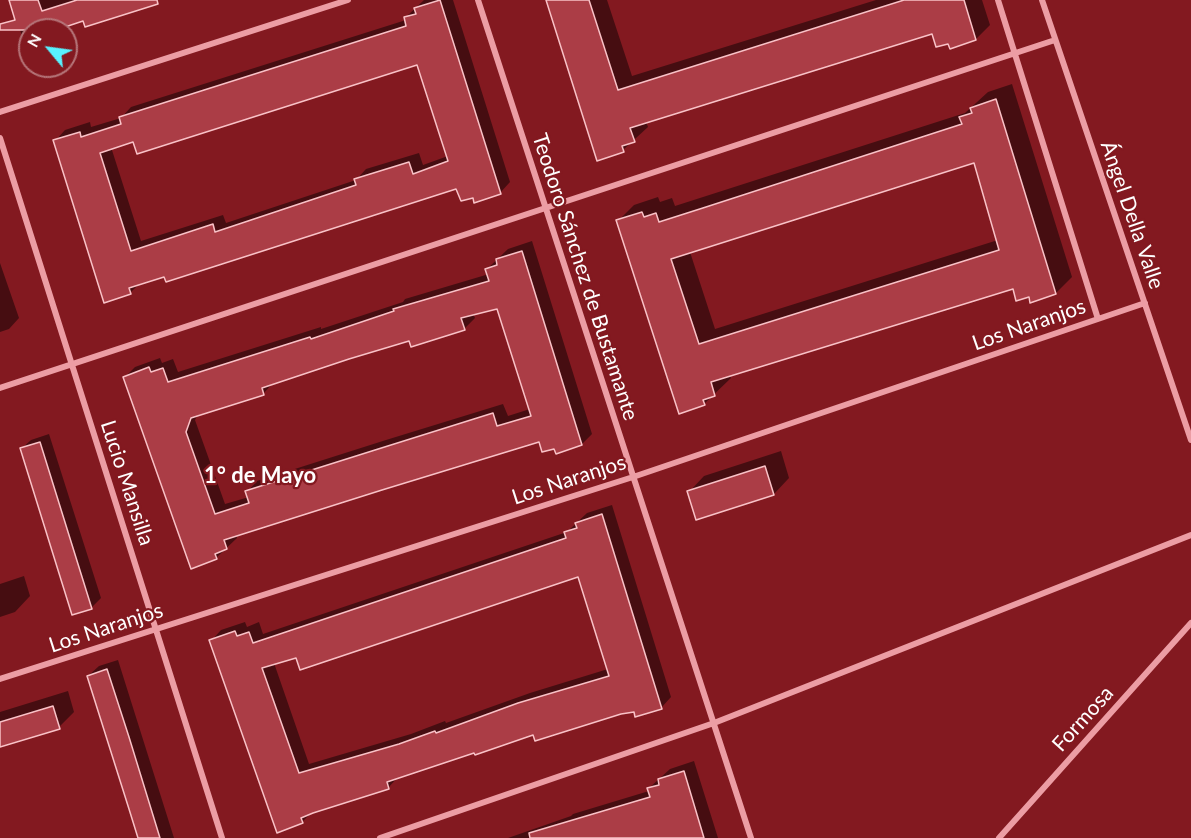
<!DOCTYPE html>
<meta charset="utf-8">
<style>
body{margin:0}
#map{position:relative;width:1191px;height:838px;overflow:hidden;background:#831920;font-family:Lato,sans-serif}
canvas{display:block}
.north{position:absolute;left:18px;top:18px;width:60px;height:60px;box-sizing:border-box;background:#831920;border:2px solid #b57579;border-radius:50%;rotate:299deg;font-size:16px;font-weight:700;line-height:24px;text-align:center;color:#fff}
.north::after{content:'';display:block;margin:auto;width:21px;height:27px;background:#58f2ff;clip-path:polygon(50% 0,100% 100%,50% 72%,0 100%)}
</style>
<div id="map">
<canvas width="1191" height="838"></canvas>
<div class="north">N</div>
</div>
<script>
const c = document.querySelector('canvas').getContext('2d');
c.lineJoin = 'round';
function fill(path, color) {
  c.fillStyle = color;
  c.fill(path, 'evenodd');
}
function toPath(rows) {
  const path = new Path2D();
  for (const r of rows) {
    path.moveTo(r[0], r[1]);
    for (let i = 2; i < r.length; i += 2) path.lineTo(r[i], r[i + 1]);
  }
  return path;
}
function stroke(path, color, width, dash) {
  c.strokeStyle = color;
  c.lineWidth = width;
  c.lineCap = dash ? 'butt' : 'round';
  c.setLineDash(dash || []);
  c.stroke(path);
}
function write(font, color, halo, rows, align = 'center') {
  c.font = font + ' Lato,sans-serif';
  c.lineWidth = 4.5;
  c.setLineDash([]);
  c.textBaseline = 'middle';
  c.strokeStyle = halo;
  c.fillStyle = color;
  for (const [text, x, y, turn = 0] of rows) {
    c.save();
    c.translate(x, y);
    c.rotate((+turn || 0) * Math.PI / 180);
    c.textAlign = isNaN(turn) ? turn : align;
    if (halo) c.strokeText(text, 0, 0);
    c.fillText(text, 0, 0);
    c.restore();
  }
}
fill(toPath([
 [10,0,154,0,84,19,56,30,30,30,30,43,25,45],
 [424,0,453,0,510,182,500,193,474,196,457,187,139,284,130,293,55,141,65,130,90,122,91,127,121,118,131,107,406,20,405,18],
 [418,63,448,156,423,165,419,153,366,169,356,180,226,223,223,215,141,241,111,147],
 [548,0,607,0,632,76,876,0,982,0,990,25,976,39,949,42,933,32,646,121,648,127,623,150],
 [1012,84,1072,277,1056,293,1030,295,1014,287,729,375,731,378,704,404,618,221,634,205,658,197,660,202,672,198,675,206,965,113,988,92],
 [975,162,998,240,715,329,690,252],
 [532,241,592,434,582,444,555,447,540,440,236,535,237,538,216,558,125,377,135,367,160,358,162,363,173,359,178,372,321,327,321,329,403,302,405,299,489,274,487,269,508,249],
 [498,307,530,409,508,416,503,404,386,440,257,481,247,492,249,497,225,504,195,420,198,414,263,394,273,383,410,339,464,329,475,318,473,313],
 [0,263,19,318,9,329,0,332],
 [49,434,101,598,91,608,21,449,31,440],
 [781,451,789,478,774,494,697,518,689,492,704,476],
 [612,505,671,697,661,708,635,710,534,733,475,751,398,777,388,788,313,811,302,822,211,641,221,630,245,622,247,627,259,622,263,634,567,532,587,513],
 [579,575,608,669,530,693,446,723,445,721,411,734,309,764,274,663],
 [24,576,30,596,15,612,0,617,0,584],
 [118,660,174,838,139,838,88,676,99,666],
 [68,691,74,712,59,727,0,746,0,712],
 [694,761,718,838,508,838,571,816,573,814,649,791,648,789,670,769]
]), '#0007');
const building = toPath([
 [9,0,38,0,42,11,77,0,157,0,158,4,85,27,83,21,56,30,0,30,0,24,15,20,9,0],
 [440,0,501,194,474,203,473,198,461,201,456,189,166,282,164,277,129,288,131,294,104,303,53,140,80,132,81,137,121,124,119,117,406,26,404,17,416,14,414,8,440,0],
 [417,65,448,161,413,174,409,162,354,179,356,185,215,232,213,224,131,251,100,153,133,142,137,154,417,65],
 [546,0,589,0,618,90,904,0,964,0,976,40,950,49,948,44,936,47,932,34,630,128,635,142,622,146,624,152,597,161,546,0],
 [996,99,1056,294,1030,303,1029,297,1016,301,1013,289,711,382,715,396,703,400,705,405,679,414,616,220,642,212,644,217,656,213,659,222,706,207,962,124,959,117,972,113,970,108,996,99],
 [974,163,999,250,699,344,671,259,974,163],
 [522,251,582,445,556,454,554,449,542,452,539,442,382,490,224,540,227,549,215,554,217,559,191,569,123,377,149,367,151,372,163,368,168,382,310,337,311,339,394,311,393,309,489,281,485,269,497,265,496,259,522,251],
 [497,309,531,416,497,426,493,413,375,450,245,491,249,503,215,514,186,432,191,418,264,395,262,388,349,359,409,341,411,347,465,330,461,318,497,309],
 [40,442,92,609,72,615,20,448,40,442],
 [765,466,774,495,696,520,687,491,765,466],
 [602,514,662,709,635,717,634,712,621,714,535,741,533,735,475,755,474,753,387,782,389,789,313,813,301,818,303,823,277,833,209,640,235,631,237,636,249,632,253,643,566,538,564,532,577,528,575,523,602,514],
 [578,577,609,676,518,703,436,733,435,731,399,744,299,773,262,668,296,658,300,670,578,577],
 [107,669,129,737,160,838,138,838,129,809,87,676,107,669],
 [53,706,60,729,0,747,0,722,53,706],
 [684,771,704,838,530,838,529,833,650,797,647,788,659,785,658,779,684,771]
]);
fill(building, '#ab3d46');
stroke(building, '#f9c2c7', 1.5);
stroke(toPath([
 [478,0,751,838],
 [998,0,1098,319],
 [1042,0,1191,440],
 [0,112,348,0],
 [0,138,222,838],
 [0,388,1055,40],
 [0,679,633,477,1145,303],
 [380,838,714,723,1191,535],
 [999,838,1191,623]
]), '#ec9da4', 6);
write('21px', '#fff', '#831920', [
 ["Ángel Della Valle",1132,215,71],
 ["Teodoro Sánchez de Bustamante",585,277,72],
 ["Los Naranjos",1029,325,-19],
 ["Los Naranjos",569,480,-18],
 ["Lucio Mansilla",127,483,72],
 ["Los Naranjos",106,628,-18],
 ["Formosa",1083,719,-48]
]);
write('bold 22px', '#fff', '#831920', [
 ["1° de Mayo",260,476]
]);
</script>
